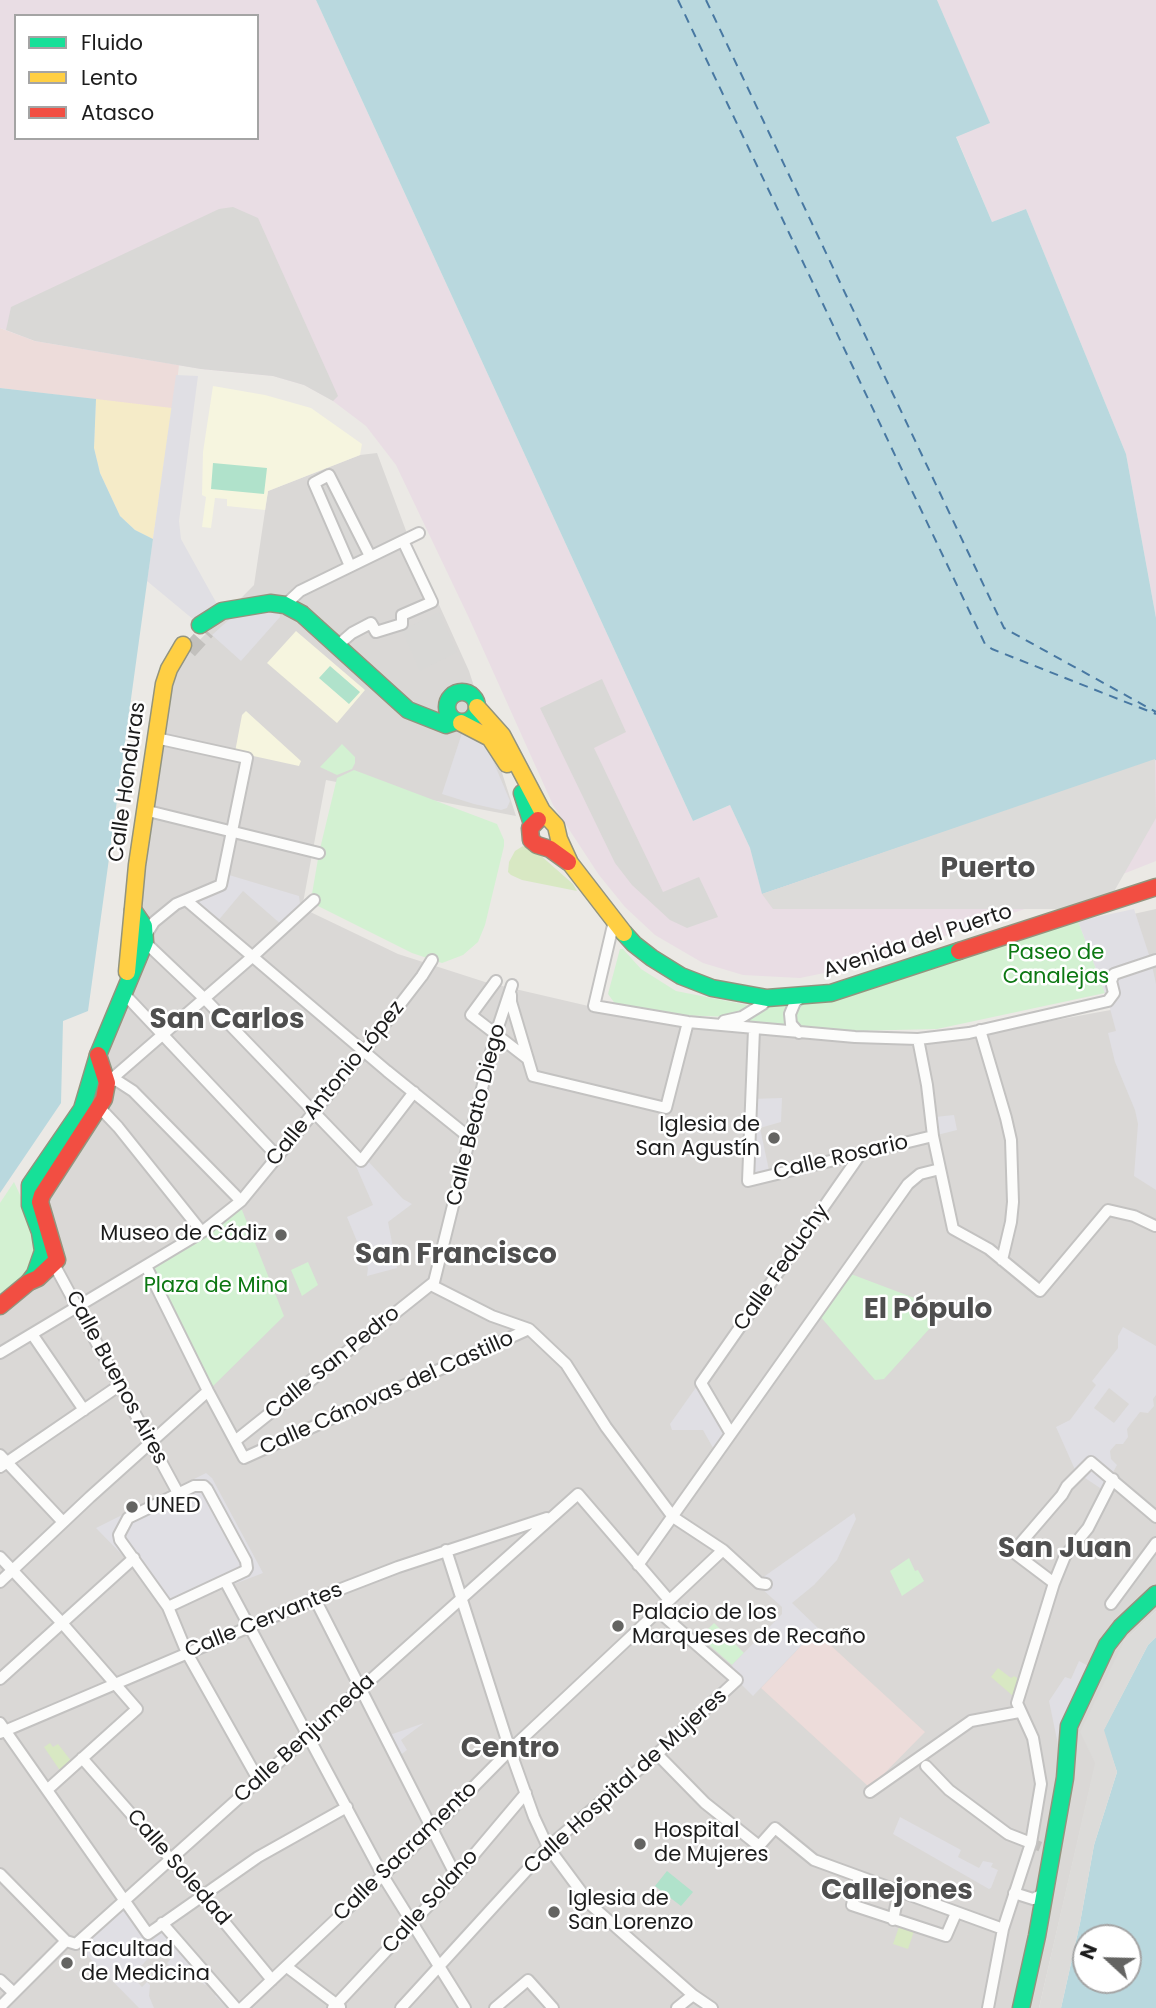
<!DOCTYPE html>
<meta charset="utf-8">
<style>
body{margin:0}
#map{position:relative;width:1156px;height:2008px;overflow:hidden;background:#ebe9e5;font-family:Poppins,sans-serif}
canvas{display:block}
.legend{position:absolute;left:14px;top:14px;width:245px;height:126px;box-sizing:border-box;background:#fff;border:2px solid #a4a4a4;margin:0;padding:9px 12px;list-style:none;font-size:21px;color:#1c1c1c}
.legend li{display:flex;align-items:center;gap:14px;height:35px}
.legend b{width:35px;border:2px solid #a4a4a4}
.north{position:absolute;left:1072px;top:1924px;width:70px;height:70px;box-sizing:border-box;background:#fff;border:2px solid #a4a4a4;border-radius:50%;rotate:292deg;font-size:19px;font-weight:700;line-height:28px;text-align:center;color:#1c1c1c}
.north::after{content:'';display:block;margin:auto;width:24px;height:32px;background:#646462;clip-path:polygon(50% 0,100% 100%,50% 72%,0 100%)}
</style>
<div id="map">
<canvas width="1156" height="2008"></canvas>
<ul class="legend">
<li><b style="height:9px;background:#16e098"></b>Fluido</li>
<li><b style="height:9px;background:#ffcf43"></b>Lento</li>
<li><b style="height:9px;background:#f24e42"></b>Atasco</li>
</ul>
<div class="north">N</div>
</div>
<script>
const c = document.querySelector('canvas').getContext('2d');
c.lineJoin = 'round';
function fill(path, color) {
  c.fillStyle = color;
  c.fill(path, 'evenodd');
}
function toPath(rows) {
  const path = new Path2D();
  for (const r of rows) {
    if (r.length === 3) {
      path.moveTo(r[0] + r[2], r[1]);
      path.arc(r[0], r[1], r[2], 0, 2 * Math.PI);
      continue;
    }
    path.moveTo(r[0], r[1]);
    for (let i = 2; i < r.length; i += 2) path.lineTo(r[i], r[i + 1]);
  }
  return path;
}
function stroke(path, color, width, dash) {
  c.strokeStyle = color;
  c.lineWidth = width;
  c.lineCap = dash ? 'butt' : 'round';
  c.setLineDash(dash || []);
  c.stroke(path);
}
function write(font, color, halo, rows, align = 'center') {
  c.font = font + ' Poppins,sans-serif';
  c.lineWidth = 5;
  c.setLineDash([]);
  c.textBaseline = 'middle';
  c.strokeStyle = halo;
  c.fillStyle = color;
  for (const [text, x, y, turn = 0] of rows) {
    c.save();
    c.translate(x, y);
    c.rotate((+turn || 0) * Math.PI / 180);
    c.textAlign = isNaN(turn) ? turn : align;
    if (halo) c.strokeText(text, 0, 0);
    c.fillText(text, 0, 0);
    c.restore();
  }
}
fill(toPath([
 [377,453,408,536,469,671,516,816,326,780,302,908,398,954,485,982,653,1021,836,1039,969,1036,1116,1009,1084,925,1156,909,1156,1611,1124,1641,1039,2008,0,2008,0,1311,59,1263,44,1207,107,1098,102,1056,123,998,173,667,254,585,268,491,360,455]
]), '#dad8d6');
fill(toPath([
 [0,328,35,341,179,365,174,409,0,388],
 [815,1631,925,1732,870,1788,761,1688]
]), '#eddcda');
fill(toPath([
 [0,0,316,0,693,821,730,805,750,848,762,893,1156,760,1156,861,1090,887,853,967,800,978,743,975,703,963,655,935,625,907,599,875,553,805,469,618,396,465,366,426,333,401,304,385,273,376,201,369,35,341,0,328],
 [16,16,257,16,257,138,16,138],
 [937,0,1156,0,1156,618,1126,454,1026,209,992,222,956,136,989,123]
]), '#e9dde4');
fill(toPath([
 [213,386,265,395,311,408,362,444,360,455,268,491,265,510,227,506,227,499,215,498,211,528,202,527,206,497,202,495,203,452],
 [296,631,365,690,337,723,267,663],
 [246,711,301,761,299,766,235,752,242,715]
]), '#f6f5df');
fill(toPath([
 [233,207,258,218,338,396,333,401,304,385,273,376,201,369,35,341,6,330,11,307,219,209],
 [336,473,370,543,339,557,316,507,319,506,312,488],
 [439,612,457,652,420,671,402,630],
 [602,679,626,732,594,748,663,892,699,877,718,917,687,928,670,920,632,885,615,863,598,828,540,708],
 [1156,1548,1156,1562,1116,1614,1109,1608]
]), '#d9d8d6');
fill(toPath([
 [523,846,539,854,573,884,577,891,522,880,511,875,508,872,509,862,515,851],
 [998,1668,1011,1678,1014,1676,1019,1679,1013,1696,991,1677],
 [50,1743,53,1747,58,1744,72,1762,61,1772,44,1747],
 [900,1924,915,1928,908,1949,893,1944]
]), '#d8e8c3');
fill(toPath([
 [96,399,172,408,153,539,135,530,120,516,100,473,94,448]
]), '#f5ebc8');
fill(toPath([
 [342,744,355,757,355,763,352,769,337,775,320,767],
 [354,770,497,824,504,840,504,846,485,925,478,942,463,955,442,963,412,953,316,905,312,894,319,853,337,778],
 [1078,921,1105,993,937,1029,850,1031,744,1021,765,1007,830,1002],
 [620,949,623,949,641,969,676,991,752,1006,751,1009,731,1017,677,1015,616,1005,608,994],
 [14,1182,33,1223,38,1262,0,1298,0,1203],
 [236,1205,242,1210,284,1316,208,1391,146,1266],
 [308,1262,318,1285,302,1296,291,1270],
 [843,1271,938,1307,931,1327,884,1379,875,1380,819,1315],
 [909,1558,915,1571,918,1570,924,1581,902,1596,890,1571],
 [714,1623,744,1653,732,1665,700,1637]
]), '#d3f1d2');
fill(toPath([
 [213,463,267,468,264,494,211,489],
 [330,666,360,692,349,704,319,678],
 [667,1871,693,1892,681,1906,655,1886]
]), '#b0e2cb');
fill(toPath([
 [176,375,198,376,179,521,181,539,217,604,208,611,200,625,147,581],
 [257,611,279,611,280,617,241,661,212,635,233,616],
 [462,733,485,742,510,801,507,808,501,810,474,804,442,794],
 [229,875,299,896,300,904,283,926,243,891,217,922,192,902,221,890],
 [1134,909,1151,961,1156,984,1156,1190,1134,1176,1138,1124,1135,1110,1115,1062,1108,1033,1116,1031,1108,1001,1078,921],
 [782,1098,781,1122,760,1128,770,1175,748,1181,751,1099],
 [954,1115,957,1130,933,1136,935,1117],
 [367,1160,403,1199,412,1204,388,1222,397,1268,367,1276,368,1268,347,1217,373,1205,356,1166],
 [1123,1327,1156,1346,1156,1395,1153,1399,1154,1406,1148,1413,1140,1412,1127,1429,1128,1437,1123,1444,1116,1444,1110,1451,1111,1459,1117,1465,1103,1490,1076,1472,1056,1427,1070,1420,1096,1385,1092,1381,1118,1348,1118,1336],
 [1109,1388,1129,1404,1114,1423,1094,1408],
 [697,1386,731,1434,717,1455,703,1430,672,1430,670,1424],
 [206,1473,212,1478,263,1573,211,1593,167,1615,132,1565,96,1528],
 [854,1513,856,1519,837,1560,814,1585,792,1603,818,1628,753,1696,737,1680,732,1665,782,1614,782,1607,762,1589,762,1578],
 [1079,1661,1092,1668,1060,1754,1049,1701,1065,1677,1071,1679],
 [424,1723,401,1740,407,1750,395,1759,384,1737],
 [900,1817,961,1850,958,1857,979,1868,983,1861,993,1863,991,1867,998,1870,991,1888,989,1889,893,1834],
 [123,1901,148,1934,162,1923,236,2008,227,2008,215,1996,218,1992,208,1982,205,1985,186,1968,170,1966,167,1963,172,1958,162,1948,157,1953,155,1951,132,1976,142,1987,147,1982,150,1985,149,1996,154,2008,139,2008,76,1944]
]), '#e0dfe4');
fill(toPath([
 [316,0,937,0,990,123,956,137,992,222,1026,209,1126,454,1156,618,1156,760,762,894,750,848,730,805,693,821],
 [0,388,96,399,94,448,100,473,120,516,135,530,153,539,88,1011,63,1021,61,1103,0,1193],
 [1156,1637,1156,2008,1061,2008,1080,1923,1094,1845,1117,1772,1103,1731,1148,1645],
 [1086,1938,1128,1938,1128,1980,1086,1980]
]), '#b9d8de');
fill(toPath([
 [1155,759,1156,818,1104,909,773,909,762,894],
 [1156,1611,1156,1637,1148,1645,1104,1730,1117,1772,1094,1845,1080,1923,1061,2008,1039,2008,1095,1763,1080,1732,1124,1641]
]), '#dcdbd9');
stroke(toPath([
 [678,0,985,644,992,649,1156,714],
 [706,0,1004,628,1156,712]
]), '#4878a2', 2, [9, 7]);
stroke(toPath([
 [1031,1843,1044,1848]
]), '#c2c0bd', 10, [10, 5]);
stroke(toPath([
 [189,651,207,631]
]), '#c2c0bd', 16, [16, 8]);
const street = toPath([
 [350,566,314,483,329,475,370,556],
 [285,605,300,591,419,533],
 [338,645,352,633,371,623,376,632,402,624,402,615,432,602,403,541],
 [144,810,319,853],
 [186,900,387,1071,470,1138],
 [614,921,594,1006,688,1022,855,1037,918,1039,969,1033,1108,1001,1114,993,1111,981,1114,974,1156,960],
 [146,935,154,922,176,904,221,885,247,758,156,738],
 [145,942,205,999,361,1161,414,1092],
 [496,981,471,1015,528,1059],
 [125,988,125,994,129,999,277,1156],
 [511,995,511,1002,533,1076,666,1108,688,1022],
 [724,1021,742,1017,763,1004,767,998],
 [754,1029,748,1181,933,1136],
 [980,1030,1006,1118,1011,1140,1013,1202,1011,1222,1002,1260],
 [799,1033,791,1024,790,1014,795,1002,802,997],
 [918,1039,927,1085,933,1136,953,1229,989,1249,1040,1291,1108,1210,1134,1216,1155,1226],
 [107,1083,252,957,314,900],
 [107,1083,116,1080,133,1091,241,1201],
 [100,1108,118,1127,202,1232],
 [56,1263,56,1268,178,1493],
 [146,1266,208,1391,244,1458,529,1329],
 [431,1285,492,1316,529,1329,566,1364,606,1427,673,1517,723,1550,759,1583,766,1584],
 [32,1334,84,1410],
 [0,1353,202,1232,241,1201,364,1051,422,976,432,960],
 [731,1434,701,1383,862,1152],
 [235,1441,434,1282,495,1036,512,985],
 [0,1455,63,1522],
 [0,1467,120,1385],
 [194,1486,204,1486,207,1489,246,1561,247,1568,245,1571,168,1607,120,1540,119,1535,128,1518,194,1486],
 [446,1550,510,1750,534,1817,548,1847,591,1905,693,1995,712,2008],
 [0,1557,62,1623,137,1709,47,1790],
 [638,1565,908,1184,920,1174,940,1169],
 [225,1581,383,1876,465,2008],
 [0,1582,90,1497,208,1391],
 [1054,1583,1013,1552,1062,1495,1067,1486,1091,1462,1156,1517],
 [315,1599,456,1876],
 [1111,1604,1156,1543],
 [168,1607,187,1653,259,1781],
 [0,1679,134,1558],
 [0,1723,148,1934,258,1857,347,1807],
 [0,1733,315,1599,398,1567,547,1518],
 [657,1754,705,1803,759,1846,775,1828,814,1860,1003,1929],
 [82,1758,202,1895,272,1980],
 [926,1766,949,1790,1008,1834,1031,1843],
 [870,1792,971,1721,1019,1712],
 [0,1874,66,1941,76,1944,578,1494,669,1600],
 [859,1877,852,1905,946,1936,956,1913],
 [1014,1893,1033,1899,1047,1892],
 [893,1920,899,1891],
 [162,1923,236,2008],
 [287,1967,340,2007],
 [0,1980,14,1993],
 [0,2007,66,1941],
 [242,2008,432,1829,510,1750,723,1550],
 [333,2008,456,1876,526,1793],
 [401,2008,548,1847,657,1754,737,1680,658,1611],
 [495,2008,528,1980,553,2008],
 [677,2008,693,1995],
 [988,2008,1003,1929,1031,1843,1041,1784,1033,1738,1017,1703,1054,1583,1065,1556,1088,1528,1113,1479]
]);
const fast = toPath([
 [200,625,222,611,270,603,285,605,302,614,408,710,446,725,455,722],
 [462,707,15],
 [522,793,532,824],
 [624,933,634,944,652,958,681,976,712,988,767,998,831,993,959,951],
 [29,1282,35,1274,43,1251,40,1232,30,1205,30,1185,82,1109,98,1055,145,942,144,926,133,910],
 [1021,2008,1037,1936,1065,1778,1069,1726,1107,1645,1121,1627,1156,1594]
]);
const slow = toPath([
 [477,707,502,735,542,811,556,826,559,839,570,863,624,933],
 [461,723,490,738,507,764],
 [127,972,137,865,164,684,169,669,183,645]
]);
const jam = toPath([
 [538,820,530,828,531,840,537,845,550,849,568,862],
 [959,951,1156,887],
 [0,1306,29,1282,38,1278,57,1260,40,1202,42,1195,104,1099,107,1083,98,1055]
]);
stroke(street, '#c3c2c1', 14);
stroke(fast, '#93947e', 19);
stroke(slow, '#93947e', 19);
stroke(jam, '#93947e', 19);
stroke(street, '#fcfcfb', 10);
stroke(fast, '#16e098', 16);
stroke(slow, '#ffcf43', 16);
stroke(jam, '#f24e42', 16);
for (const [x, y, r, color] of [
 [774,1138,7,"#646462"],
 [281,1235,7,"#646462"],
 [132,1507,7,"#646462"],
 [618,1626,7,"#646462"],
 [640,1844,7,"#646462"],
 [554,1912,7,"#646462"],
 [67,1963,7,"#646462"]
]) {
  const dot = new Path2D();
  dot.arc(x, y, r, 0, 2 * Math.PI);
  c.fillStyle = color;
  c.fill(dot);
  stroke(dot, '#fff', 2.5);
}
write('21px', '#1c1c1c', '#fff', [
 ["Calle Honduras",128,782,-82],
 ["Avenida del Puerto",918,942,-18],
 ["Calle Antonio López",336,1084,-51],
 ["Calle Beato Diego",477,1115,-76],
 ["Calle Rosario",841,1158,-13],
 ["Calle Feduchy",782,1268,-55],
 ["Calle San Pedro",333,1363,-39],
 ["Calle Buenos Aires",116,1378,62],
 ["Calle Cánovas del Castillo",387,1394,-24],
 ["Calle Cervantes",264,1621,-22],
 ["Calle Benjumeda",305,1739,-42],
 ["Calle Hospital de Mujeres",626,1782,-42],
 ["Calle Sacramento",406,1852,-44],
 ["Calle Soledad",178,1868,49],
 ["Calle Solano",431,1902,-48]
]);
write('21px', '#0d7813', '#fff', [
 ["Paseo de",1056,954],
 ["Canalejas",1056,978],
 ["Plaza de Mina",216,1287]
]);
write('21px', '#1c1c1c', '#fff', [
 ["Iglesia de",760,1126,"right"],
 ["San Agustín",760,1150,"right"],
 ["Museo de Cádiz",267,1235,"right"],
 ["UNED",146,1507],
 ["Palacio de los",632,1614],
 ["Marqueses de Recaño",632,1638],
 ["Hospital",654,1832],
 ["de Mujeres",654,1856],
 ["Iglesia de",568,1900],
 ["San Lorenzo",568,1924],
 ["Facultad",81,1951],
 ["de Medicina",81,1975]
], 'left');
write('bold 28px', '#4f4f4f', '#fff', [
 ["Puerto",988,870],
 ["San Carlos",227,1021],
 ["San Francisco",456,1256],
 ["El Pópulo",928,1311],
 ["San Juan",1065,1550],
 ["Centro",510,1750],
 ["Callejones",897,1892]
]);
</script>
